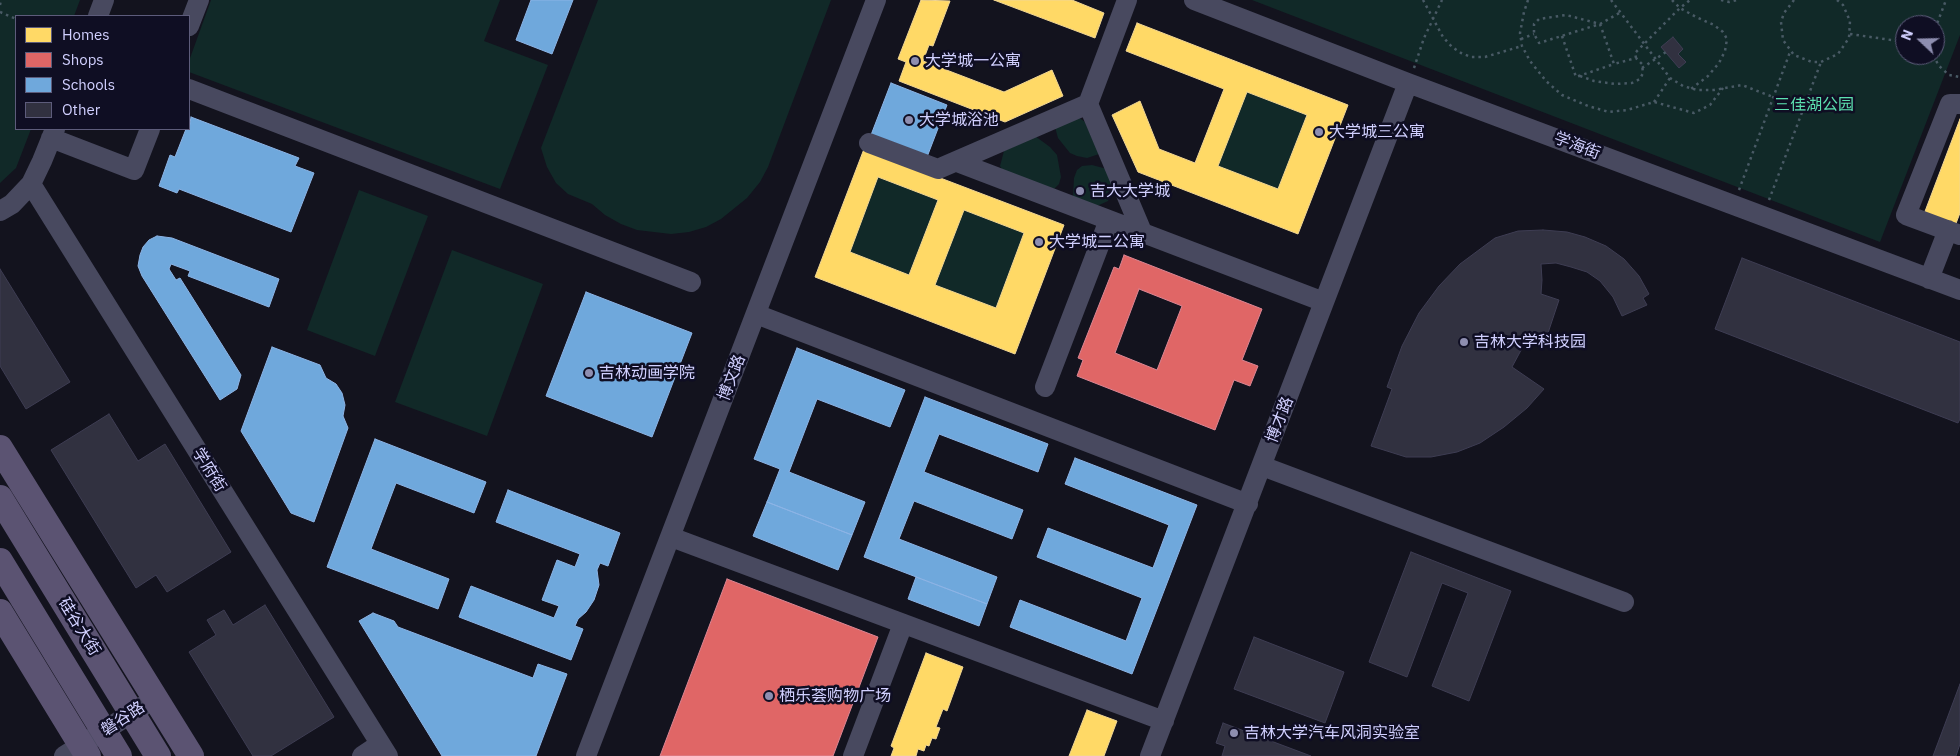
<!DOCTYPE html>
<meta charset="utf-8">
<style>
body{margin:0}
#map{position:relative;width:1960px;height:756px;overflow:hidden;background:#13131e;font-family:"IBM Plex Sans",sans-serif}
canvas{display:block}
.legend{position:absolute;left:15px;top:15px;width:175px;height:115px;box-sizing:border-box;background:#0f0e23;border:1px solid #5d5c7b;margin:0;padding:6px 9px;list-style:none;font-size:15px;color:#d1d0ff}
.legend li{display:flex;align-items:center;gap:10px;height:25px}
.legend b{width:25px;border:1px solid #5d5c7b}
.north{position:absolute;left:1895px;top:15px;width:50px;height:50px;box-sizing:border-box;background:#0f0e23;border:1px solid #5d5c7b;border-radius:50%;rotate:291deg;font-size:14px;font-weight:700;line-height:20px;text-align:center;color:#d1d0ff}
.north::after{content:'';display:block;margin:auto;width:18px;height:22px;background:#8e8eb0;clip-path:polygon(50% 0,100% 100%,50% 72%,0 100%)}
</style>
<div id="map">
<canvas width="1960" height="756"></canvas>
<ul class="legend">
<li><b style="height:14px;background:#ffd966"></b>Homes</li>
<li><b style="height:14px;background:#e06666"></b>Shops</li>
<li><b style="height:14px;background:#6fa8dc"></b>Schools</li>
<li><b style="height:14px;background:#313140"></b>Other</li>
</ul>
<div class="north">N</div>
</div>
<script>
const c = document.querySelector('canvas').getContext('2d');
c.lineJoin = 'round';
function fill(path, color) {
  c.fillStyle = color;
  c.fill(path, 'evenodd');
}
function toPath(rows) {
  const path = new Path2D();
  for (const r of rows) {
    path.moveTo(r[0], r[1]);
    for (let i = 2; i < r.length; i += 2) path.lineTo(r[i], r[i + 1]);
  }
  return path;
}
function stroke(path, color, width, dash) {
  c.strokeStyle = color;
  c.lineWidth = width;
  c.lineCap = dash ? 'butt' : 'round';
  c.setLineDash(dash || []);
  c.stroke(path);
}
function write(font, color, halo, rows, align = 'center') {
  c.font = font + ' "IBM Plex Sans","Noto Sans SC",sans-serif';
  c.lineWidth = 5;
  c.setLineDash([]);
  c.textBaseline = 'middle';
  c.strokeStyle = halo;
  c.fillStyle = color;
  for (const [text, x, y, turn = 0] of rows) {
    c.save();
    c.translate(x, y);
    c.rotate((+turn || 0) * Math.PI / 180);
    c.textAlign = isNaN(turn) ? turn : align;
    if (halo) c.strokeText(text, 0, 0);
    c.fillText(text, 0, 0);
    c.restore();
  }
}
fill(toPath([
 [0,0,80,0,74,16,16,16,16,129,31,129,16,168,0,183],
 [211,0,500,0,484,41,548,65,500,189,189,72,189,61],
 [598,0,831,0,768,167,760,182,747,198,721,219,706,227,689,232,671,234,637,230,621,224,605,215,592,204,568,194,556,183,547,167,541,148],
 [1252,0,1960,0,1960,35,1880,242],
 [1905,25,1935,25,1935,55,1905,55],
 [1247,92,1307,115,1278,189,1218,166],
 [1078,117,1085,122,1099,154,1087,158,1077,156,1070,153,1058,138,1055,127],
 [1035,136,1050,147,1057,155,1061,177,1059,184,1054,189,1003,171,1000,166,1004,151],
 [1092,165,1107,169,1113,182,1113,190,1108,201,1097,206,1073,197,1074,178,1077,170,1082,166],
 [878,177,938,200,909,275,850,252],
 [359,190,428,216,375,356,307,330],
 [964,210,1024,233,996,308,935,285],
 [452,250,543,284,487,436,395,402]
]), '#112928');
const homes = toPath([
 [921,0,950,1,933,46,929,45,923,61,1004,92,1052,70,1063,96,1005,122,899,81,906,62,898,59,921,0],
 [994,0,1072,0,1104,13,1095,38,994,0],
 [1137,23,1348,105,1298,234,1138,172,1112,115,1140,101,1159,149,1195,163,1224,89,1126,51,1137,23],
 [1247,92,1307,115,1278,189,1218,166,1247,92],
 [1960,119,1960,213,1955,226,1924,214,1960,119],
 [864,149,1064,225,1015,354,815,277,864,149],
 [878,177,938,200,909,275,850,252,878,177],
 [964,210,1024,233,996,308,935,285,964,210],
 [926,653,963,667,947,711,943,709,936,727,940,728,936,739,932,738,929,746,926,745,924,751,918,749,916,756,891,756,894,748,891,746,926,653],
 [1087,710,1117,721,1104,756,1069,756,1087,710]
]);
fill(homes, '#ffd966');
stroke(homes, '#f1d694', 1);
const shops = toPath([
 [1124,255,1262,309,1242,360,1258,366,1250,386,1234,380,1215,430,1077,376,1083,360,1078,358,1114,267,1119,269,1124,255],
 [1139,289,1182,306,1157,370,1115,353,1139,289],
 [727,579,878,637,833,756,660,756,727,579]
]);
fill(shops, '#e06666');
stroke(shops, '#dc8694', 1);
const schools = toPath([
 [531,0,573,0,552,54,516,40,531,0],
 [891,83,947,105,927,157,871,135,891,83],
 [191,117,299,158,295,166,314,173,291,232,179,189,177,193,159,186,170,155,175,157,186,129,189,129,191,117],
 [157,236,172,238,279,279,269,307,188,276,190,271,171,264,169,269,176,280,180,278,241,375,237,389,220,400,142,276,138,266,140,255,143,247,149,240,157,236],
 [586,292,692,333,652,437,546,396,586,292],
 [272,347,320,365,326,378,336,384,342,393,345,405,343,416,348,428,314,522,291,513,241,431,272,347],
 [797,348,905,390,890,427,817,399,789,472,865,502,852,535,767,502,780,469,754,459,797,348],
 [925,397,1048,444,1038,472,939,434,924,472,1023,510,1012,539,914,501,899,539,997,577,987,604,864,557,925,397],
 [375,439,486,482,474,513,396,483,371,549,449,579,438,609,327,567,375,439],
 [1075,458,1197,505,1132,674,1010,627,1020,600,1126,641,1142,598,1037,557,1048,528,1153,568,1169,525,1065,484,1075,458],
 [508,490,620,533,608,566,600,563,597,570,599,585,594,600,586,612,578,619,575,626,583,629,571,660,459,617,471,586,554,618,559,606,542,600,557,560,575,567,580,554,496,522,508,490],
 [767,502,852,535,838,570,753,536,767,502],
 [916,577,987,604,979,626,908,599,916,577],
 [373,613,394,621,398,627,533,678,538,664,567,674,536,756,442,756,359,621,373,613]
]);
fill(schools, '#6fa8dc');
stroke(schools, '#8cb4e6', 1);
const building = toPath([
 [1673,37,1683,49,1678,54,1686,62,1679,68,1661,47,1673,37],
 [1543,230,1567,232,1585,237,1606,246,1624,259,1639,276,1649,294,1643,298,1647,305,1622,316,1613,297,1600,281,1587,272,1571,267,1556,263,1541,264,1542,280,1541,294,1559,300,1544,345,1527,339,1512,367,1544,389,1527,408,1504,427,1480,443,1457,452,1431,457,1406,457,1371,446,1392,389,1387,387,1402,346,1419,313,1439,286,1460,264,1495,238,1518,231,1543,230],
 [1742,258,1960,342,1960,419,1958,423,1715,329,1742,258],
 [0,269,70,382,26,409,0,366,0,269],
 [109,414,138,461,165,444,231,552,167,592,156,575,136,588,51,450,109,414],
 [1411,552,1511,591,1469,701,1432,686,1468,593,1442,583,1407,677,1369,662,1411,552],
 [265,605,334,717,271,756,253,756,189,652,216,635,207,620,224,610,233,625,265,605],
 [1254,637,1344,672,1325,723,1234,689,1254,637],
 [1960,684,1960,744,1956,756,1933,756,1960,684],
 [1223,723,1311,756,1222,756,1225,746,1216,743,1223,723]
]);
fill(building, '#313140');
stroke(building, '#3e3d53', 1);
stroke(toPath([
 [1423,0,1443,37,1452,47,1461,53,1471,57,1485,57,1522,46],
 [1528,0,1524,12,1520,33,1522,46,1530,61,1546,81,1562,95,1588,106,1609,112,1627,110,1654,102,1694,113,1710,105,1723,88],
 [1611,0,1670,78,1683,86,1697,90,1714,90,1742,85,1773,97],
 [1672,0,1680,8,1696,17,1714,25,1723,32,1727,39,1725,51,1719,63,1708,76,1691,89],
 [1721,0,1729,2,1737,0],
 [1794,0,1784,13,1781,22,1783,40,1794,55,1812,62,1821,62,1838,54,1849,38,1850,21,1843,5,1837,0],
 [0,5,1,0],
 [0,12,16,19],
 [1935,29,1946,0],
 [1850,34,1905,42],
 [1562,36,1576,77,1614,64,1600,24,1539,43,1534,34,1534,24,1539,19,1566,15,1600,24,1621,12],
 [1521,39,1534,34],
 [1934,55,1938,65,1949,75,1960,77],
 [1636,58,1635,53,1680,8,1690,0],
 [1414,68,1424,38,1442,0],
 [1642,68,1666,52],
 [1580,76,1594,81,1615,84,1632,83,1640,79,1643,73,1642,64,1636,58,1614,64],
 [1654,102,1670,78],
 [1739,190,1790,52],
 [1769,200,1821,62]
]), '#495a65', 2.5, [2.5, 4]);
stroke(toPath([
 [1194,0,1408,83,1960,290],
 [98,16,104,0],
 [189,26,199,0],
 [189,89,691,282],
 [1088,104,1142,232],
 [1960,104,1950,104,1906,215,1960,235],
 [51,138,134,170,150,129],
 [869,143,938,169,1088,104,1127,0],
 [957,162,1324,302],
 [31,184,388,756],
 [0,211,12,204,31,184,42,161,55,129],
 [1929,279,1948,230],
 [756,314,1248,504],
 [1045,387,1109,220],
 [1262,466,1624,602],
 [671,537,1164,721],
 [64,756,143,706],
 [362,756,380,744],
 [586,756,876,0],
 [853,756,903,624],
 [1150,756,1408,83]
]), '#48495f', 20);
stroke(toPath([
 [0,448,191,756],
 [0,498,158,756],
 [0,561,119,756],
 [0,612,88,756]
]), '#5b5372', 26);
for (const [x, y, r, color] of [
 [915,61,5,"#8e8eb0"],
 [909,120,5,"#8e8eb0"],
 [1319,132,5,"#8e8eb0"],
 [1080,191,5,"#8e8eb0"],
 [1039,242,5,"#8e8eb0"],
 [1464,342,5,"#8e8eb0"],
 [589,373,5,"#8e8eb0"],
 [769,696,5,"#8e8eb0"],
 [1234,733,5,"#8e8eb0"]
]) {
  const dot = new Path2D();
  dot.arc(x, y, r, 0, 2 * Math.PI);
  c.fillStyle = color;
  c.fill(dot);
  stroke(dot, '#0f0e23', 2);
}
write('16px', '#d1d0ff', '#0f0e23', [
 ["大学城一公寓",925,61],
 ["大学城浴池",919,120],
 ["大学城三公寓",1329,132],
 ["吉大大学城",1090,191],
 ["大学城二公寓",1049,242],
 ["吉林大学科技园",1474,342],
 ["吉林动画学院",599,373],
 ["栖乐荟购物广场",779,696],
 ["吉林大学汽车风洞实验室",1244,733]
], 'left');
write('16px', '#5ce0b0', '#0f0e23', [
 ["三佳湖公园",1814,105]
]);
write('16px', '#d1d0ff', '#0f0e23', [
 ["学海街",1577,146,21],
 ["博文路",732,378,-69],
 ["博才路",1280,420,-69],
 ["学府街",209,470,58],
 ["硅谷大街",79,627,58],
 ["磐谷路",123,719,-33]
]);
</script>
